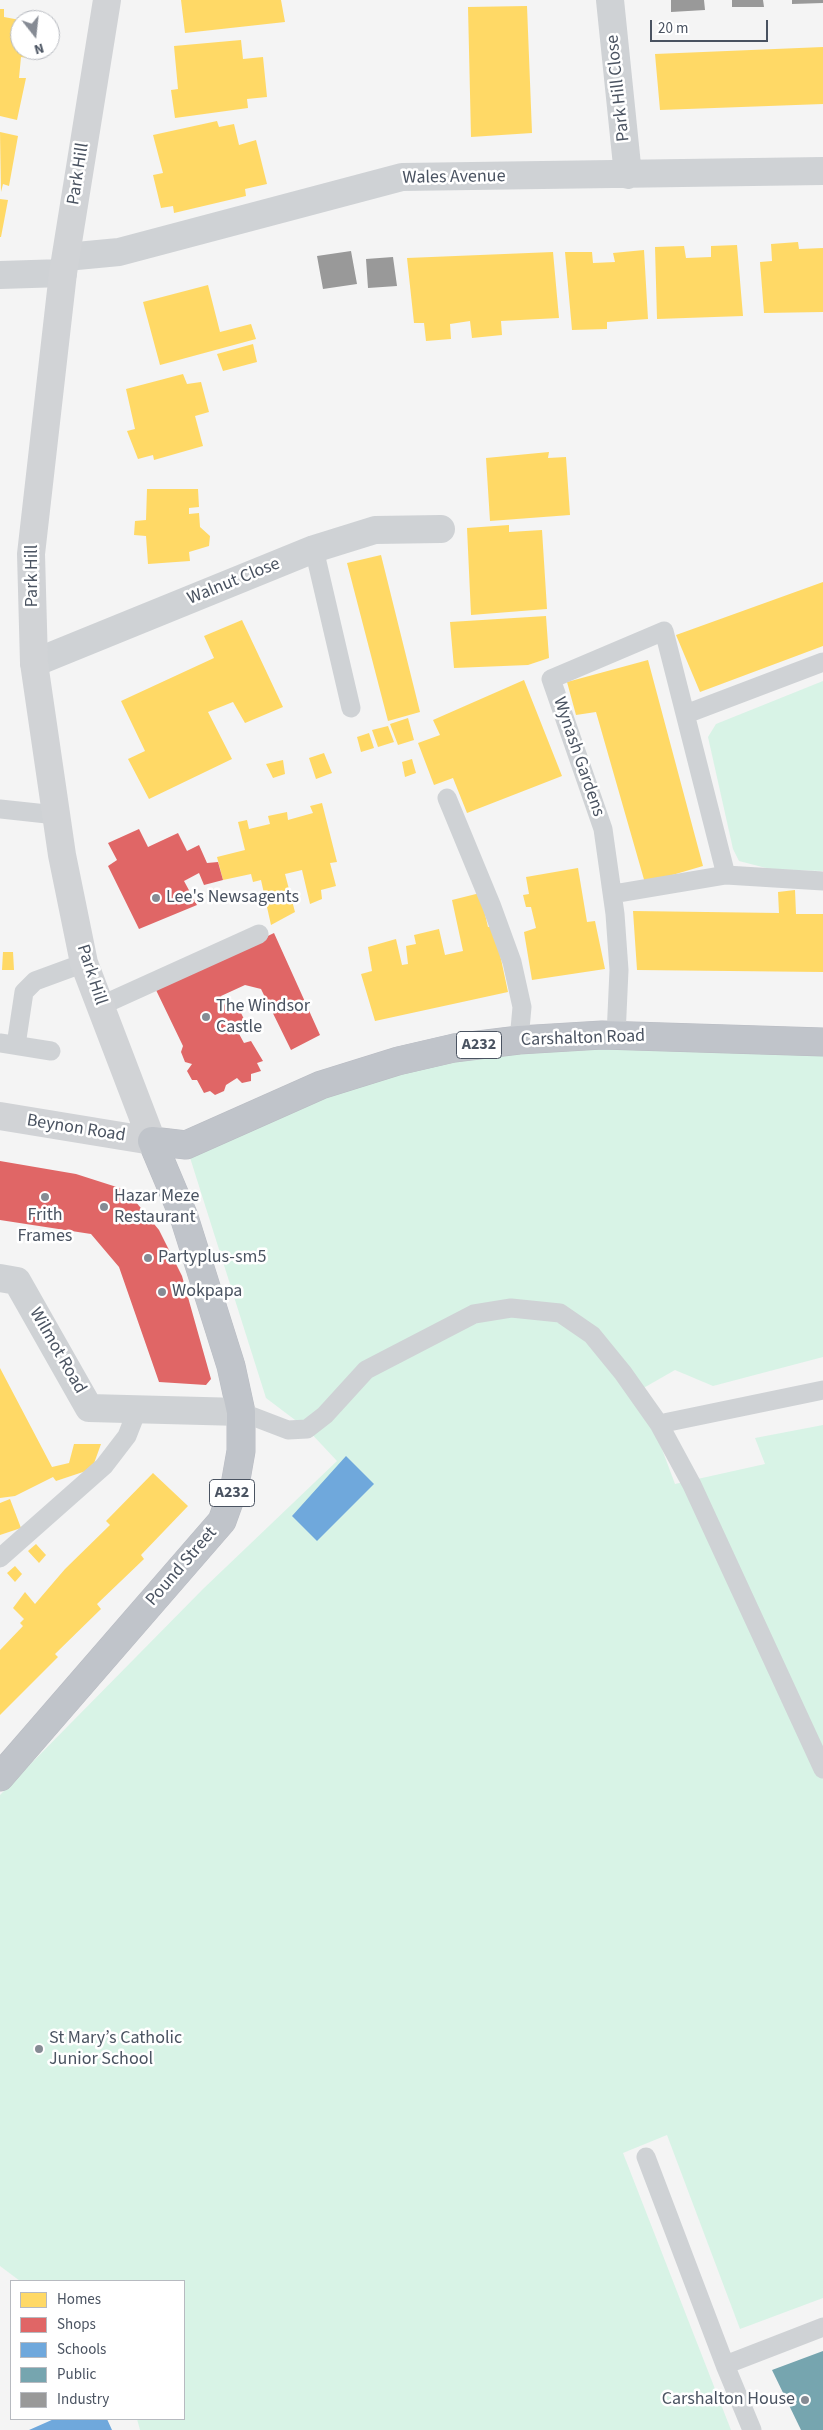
<!DOCTYPE html>
<meta charset="utf-8">
<style>
body{margin:0}
#map{position:relative;width:823px;height:2430px;overflow:hidden;background:#f4f4f4;font-family:"Source Sans 3",sans-serif}
canvas{display:block}
.legend{position:absolute;left:10px;top:2280px;width:175px;height:140px;box-sizing:border-box;background:#fff;border:1px solid #b7bac0;margin:0;padding:6px 9px;list-style:none;font-size:15px;color:#4a5361}
.legend li{display:flex;align-items:center;gap:10px;height:25px}
.legend b{width:25px;border:1px solid #b7bac0}
.north{position:absolute;left:10px;top:10px;width:50px;height:50px;box-sizing:border-box;background:#fff;border:1px solid #b7bac0;border-radius:50%;rotate:164deg;font-size:14px;font-weight:700;line-height:20px;text-align:center;color:#4a5361}
.north::after{content:'';display:block;margin:auto;width:18px;height:22px;background:#868b94;clip-path:polygon(50% 0,100% 100%,50% 72%,0 100%)}
.scale{position:absolute;left:650px;top:20px;width:118px;height:22px;box-sizing:border-box;border:2px solid #4a5361;border-top:0;padding-left:6px;font-size:15px;line-height:18px;white-space:nowrap;color:#4a5361;-webkit-text-stroke:4px #fff;paint-order:stroke}
</style>
<div id="map">
<canvas width="823" height="2430"></canvas>
<ul class="legend">
<li><b style="height:14px;background:#ffd966"></b>Homes</li>
<li><b style="height:14px;background:#e06666"></b>Shops</li>
<li><b style="height:14px;background:#6fa8dc"></b>Schools</li>
<li><b style="height:14px;background:#76a5af"></b>Public</li>
<li><b style="height:14px;background:#999"></b>Industry</li>
</ul>
<div class="north">N</div>
<div class="scale">20 m</div>
</div>
<script>
const c = document.querySelector('canvas').getContext('2d');
c.lineJoin = 'round';
function fill(path, color) {
  c.fillStyle = color;
  c.fill(path, 'evenodd');
}
function toPath(rows) {
  const path = new Path2D();
  for (const r of rows) {
    path.moveTo(r[0], r[1]);
    for (let i = 2; i < r.length; i += 2) path.lineTo(r[i], r[i + 1]);
  }
  return path;
}
function stroke(path, color, width, dash) {
  c.strokeStyle = color;
  c.lineWidth = width;
  c.lineCap = dash ? 'butt' : 'round';
  c.setLineDash(dash || []);
  c.stroke(path);
}
function write(font, color, halo, rows, align = 'center') {
  c.font = font + ' "Source Sans 3",sans-serif';
  c.lineWidth = 5;
  c.setLineDash([]);
  c.textBaseline = 'middle';
  c.strokeStyle = halo;
  c.fillStyle = color;
  for (const [text, x, y, turn = 0] of rows) {
    c.save();
    c.translate(x, y);
    c.rotate((+turn || 0) * Math.PI / 180);
    c.textAlign = isNaN(turn) ? turn : align;
    if (halo) c.strokeText(text, 0, 0);
    c.fillText(text, 0, 0);
    c.restore();
  }
}
fill(toPath([
 [823,681,823,871,770,869,739,861,733,849,708,737,716,724],
 [615,1046,823,1052,823,1357,713,1386,675,1370,640,1390,675,1484,765,1464,755,1438,823,1425,823,2298,740,2329,667,2135,623,2153,731,2430,140,2430,137,2419,184,2419,184,2281,20,2281,0,2266,0,1795,203,1589,337,1461,307,1429,266,1398,186,1145,309,1096,435,1061,516,1051]
]), '#d8f3e6');
fill(toPath([
 [181,0,281,0,285,22,185,33],
 [527,6,532,133,471,137,468,7],
 [0,9,4,9,4,17,20,20,20,50,29,50,28,58,21,57,19,78,26,78,17,120,0,116],
 [241,40,243,59,263,57,267,97,247,99,248,108,175,118,171,90,178,89,174,46],
 [823,47,823,104,660,110,655,54],
 [217,121,219,127,234,124,239,145,256,140,267,184,245,189,246,196,174,213,173,206,161,208,153,175,163,173,153,135],
 [0,132,18,136,9,186,3,184,1,192],
 [0,199,8,200,1,237,0,237],
 [798,242,799,249,823,248,823,312,764,313,760,262,772,261,771,244],
 [737,245,743,316,657,319,655,247,684,246,686,258,711,257,711,246],
 [644,250,648,319,607,322,607,329,572,330,565,252,592,252,593,263,615,262,613,253],
 [553,252,559,318,501,321,502,335,472,338,470,321,450,324,451,339,426,341,424,323,414,323,407,258],
 [208,285,220,332,251,324,256,339,160,365,143,302],
 [253,344,257,362,223,371,217,354],
 [183,374,187,384,201,382,209,412,195,416,203,446,154,460,153,455,138,459,127,431,135,429,126,389],
 [549,452,548,458,566,457,570,515,490,521,486,458],
 [147,489,198,489,199,507,189,508,189,514,199,513,200,527,210,536,209,546,189,552,190,561,148,564,146,536,134,535,135,521,146,520],
 [509,525,509,532,542,530,547,609,471,615,467,528],
 [381,555,420,712,388,721,347,563],
 [823,582,823,646,700,692,676,635],
 [546,616,549,658,528,665,454,668,450,622],
 [242,620,283,707,245,723,233,702,208,712,232,759,149,799,128,759,145,751,121,701,214,658,204,636],
 [648,660,703,866,645,883,596,712,576,715,567,682],
 [524,680,562,776,467,813,453,778,434,785,418,743,440,735,433,720],
 [408,718,414,740,398,745,390,724],
 [388,726,394,742,378,747,372,730],
 [369,733,374,748,361,752,357,737],
 [324,753,332,773,316,779,309,758],
 [412,759,416,773,405,777,402,762],
 [283,760,285,774,273,778,266,764],
 [322,803,337,862,330,863,336,886,321,890,322,899,310,904,302,870,285,874,295,912,271,925,261,880,253,882,251,874,223,880,217,857,245,850,238,822,247,820,249,829,270,824,268,816,287,812,288,820,313,813,310,806],
 [578,868,587,922,595,921,605,969,532,980,524,932,536,928,531,907,526,907,523,895,529,894,526,877],
 [795,890,796,914,823,914,823,972,637,970,633,911,779,913,778,892],
 [480,893,488,927,494,926,508,992,375,1021,361,974,372,971,368,947,396,939,402,965,408,964,406,946,416,944,414,935,439,929,445,955,463,951,452,900],
 [3,952,13,952,14,970,2,970],
 [0,1368,52,1467,69,1463,74,1444,101,1444,92,1469,56,1481,53,1477,15,1496,0,1498],
 [153,1473,188,1506,141,1555,144,1559,97,1604,101,1609,55,1654,58,1657,0,1715,0,1650,23,1626,20,1623,24,1619,13,1608,25,1592,35,1604,65,1569,110,1525,106,1521],
 [10,1499,21,1528,0,1535,0,1503],
 [36,1544,46,1555,39,1563,28,1551],
 [15,1566,22,1574,15,1582,7,1573]
]), '#ffd966');
fill(toPath([
 [139,829,148,847,178,833,187,851,199,845,207,863,218,862,223,880,204,885,199,873,184,881,197,905,139,929,108,866,117,860,108,843],
 [274,933,320,1035,291,1050,261,989,245,985,221,996,226,1008,236,1003,248,1027,238,1032,244,1043,251,1041,263,1061,257,1063,261,1071,251,1074,251,1081,242,1083,237,1078,226,1085,224,1091,215,1095,210,1091,204,1093,197,1080,192,1080,187,1071,192,1064,185,1062,181,1052,183,1046,156,990],
 [0,1161,76,1174,126,1190,159,1230,182,1276,211,1379,206,1385,159,1382,119,1267,91,1234,0,1220]
]), '#e06666');
fill(toPath([
 [346,1456,374,1484,317,1541,292,1516],
 [54,2419,107,2419,112,2430,29,2430]
]), '#6fa8dc');
fill(toPath([
 [823,2351,823,2430,801,2430,772,2370]
]), '#76a5af');
fill(toPath([
 [671,0,704,0,705,10,671,12],
 [732,0,763,0,764,7,732,7],
 [792,0,823,0,823,3,792,4],
 [351,251,357,284,323,289,317,256],
 [393,257,397,286,368,288,366,259]
]), '#999');
const highway = toPath([
 [152,1141,186,1145,321,1085,398,1061,454,1048,519,1040,602,1035,823,1042],
 [0,1777,222,1521,235,1485,241,1451,241,1412,231,1366,184,1217,152,1141]
]);
stroke(highway, '#b9bcc3', 29);
stroke(toPath([
 [314,549,351,708],
 [686,714,823,662],
 [447,798,492,907,512,962,522,1007,519,1040],
 [0,809,56,815],
 [726,875,823,881],
 [613,894,726,875,664,631,551,679,603,829,615,914,619,970,616,1036],
 [100,1006,259,934],
 [0,1043,51,1051],
 [16,1045,24,992,35,981,84,963],
 [241,1412,288,1430,307,1429,325,1415,366,1370,474,1314,511,1308,560,1313,592,1335,623,1373,659,1424,692,1485,823,1769],
 [659,1424,823,1390],
 [0,1558,104,1466,127,1436,138,1408],
 [646,2157,725,2365],
 [752,2430,725,2365,823,2327]
]), '#cfd2d5', 19);
stroke(toPath([
 [610,0,628,175],
 [66,257,119,252,402,177,823,171],
 [0,275,63,273],
 [34,663,314,549,375,530,441,529],
 [0,1278,17,1281,89,1408,241,1412]
]), '#cfd2d5', 28);
stroke(toPath([
 [0,1116,152,1141,84,963,62,855,34,663,31,554,63,273,107,0]
]), '#d1d3d6', 28);
stroke(highway, '#c0c4ca', 28);
for (const [x, y, r, color] of [
 [156,898,5,"#868b94"],
 [206,1017,5,"#868b94"],
 [45,1197,5,"#868b94"],
 [104,1207,5,"#868b94"],
 [148,1258,5,"#868b94"],
 [162,1292,5,"#868b94"],
 [39,2049,5,"#868b94"],
 [805,2400,5,"#868b94"]
]) {
  const dot = new Path2D();
  dot.arc(x, y, r, 0, 2 * Math.PI);
  c.fillStyle = color;
  c.fill(dot);
  stroke(dot, '#fff', 2);
}
for (const [x, y, w] of [
 [479,1045,45],
 [232,1493,45]
]) {
  const box = new Path2D();
  box.roundRect(x - w / 2, y - 13.5, w, 27, 4);
  c.fillStyle = '#fff';
  c.fill(box);
  stroke(box, '#4a5361', 1);
}
write('bold 16px', '#4a5361', null, [
 ["A232",479,1045],
 ["A232",232,1493]
]);
write('18px', '#4a5361', '#fff', [
 ["Park Hill Close",619,88,-96],
 ["Park Hill",79,174,-81],
 ["Wales Avenue",454,178,-1],
 ["Park Hill",33,576,-90],
 ["Walnut Close",234,582,-22],
 ["Wynash Gardens",578,757,71],
 ["Park Hill",91,975,72],
 ["Carshalton Road",583,1039,-2],
 ["Beynon Road",76,1129,9],
 ["Wilmot Road",57,1351,60],
 ["Pound Street",182,1567,-49]
]);
write('18px', '#4a5361', '#fff', [
 ["Lee's Newsagents",166,898],
 ["The Windsor",216,1007],
 ["Castle",216,1028],
 ["Hazar Meze",114,1197],
 ["Restaurant",114,1218],
 ["Frith",45,1216,"center"],
 ["Frames",45,1237,"center"],
 ["Partyplus-sm5",158,1258],
 ["Wokpapa",172,1292],
 ["St Mary’s Catholic",49,2039],
 ["Junior School",49,2060],
 ["Carshalton House",795,2400,"right"]
], 'left');
</script>
